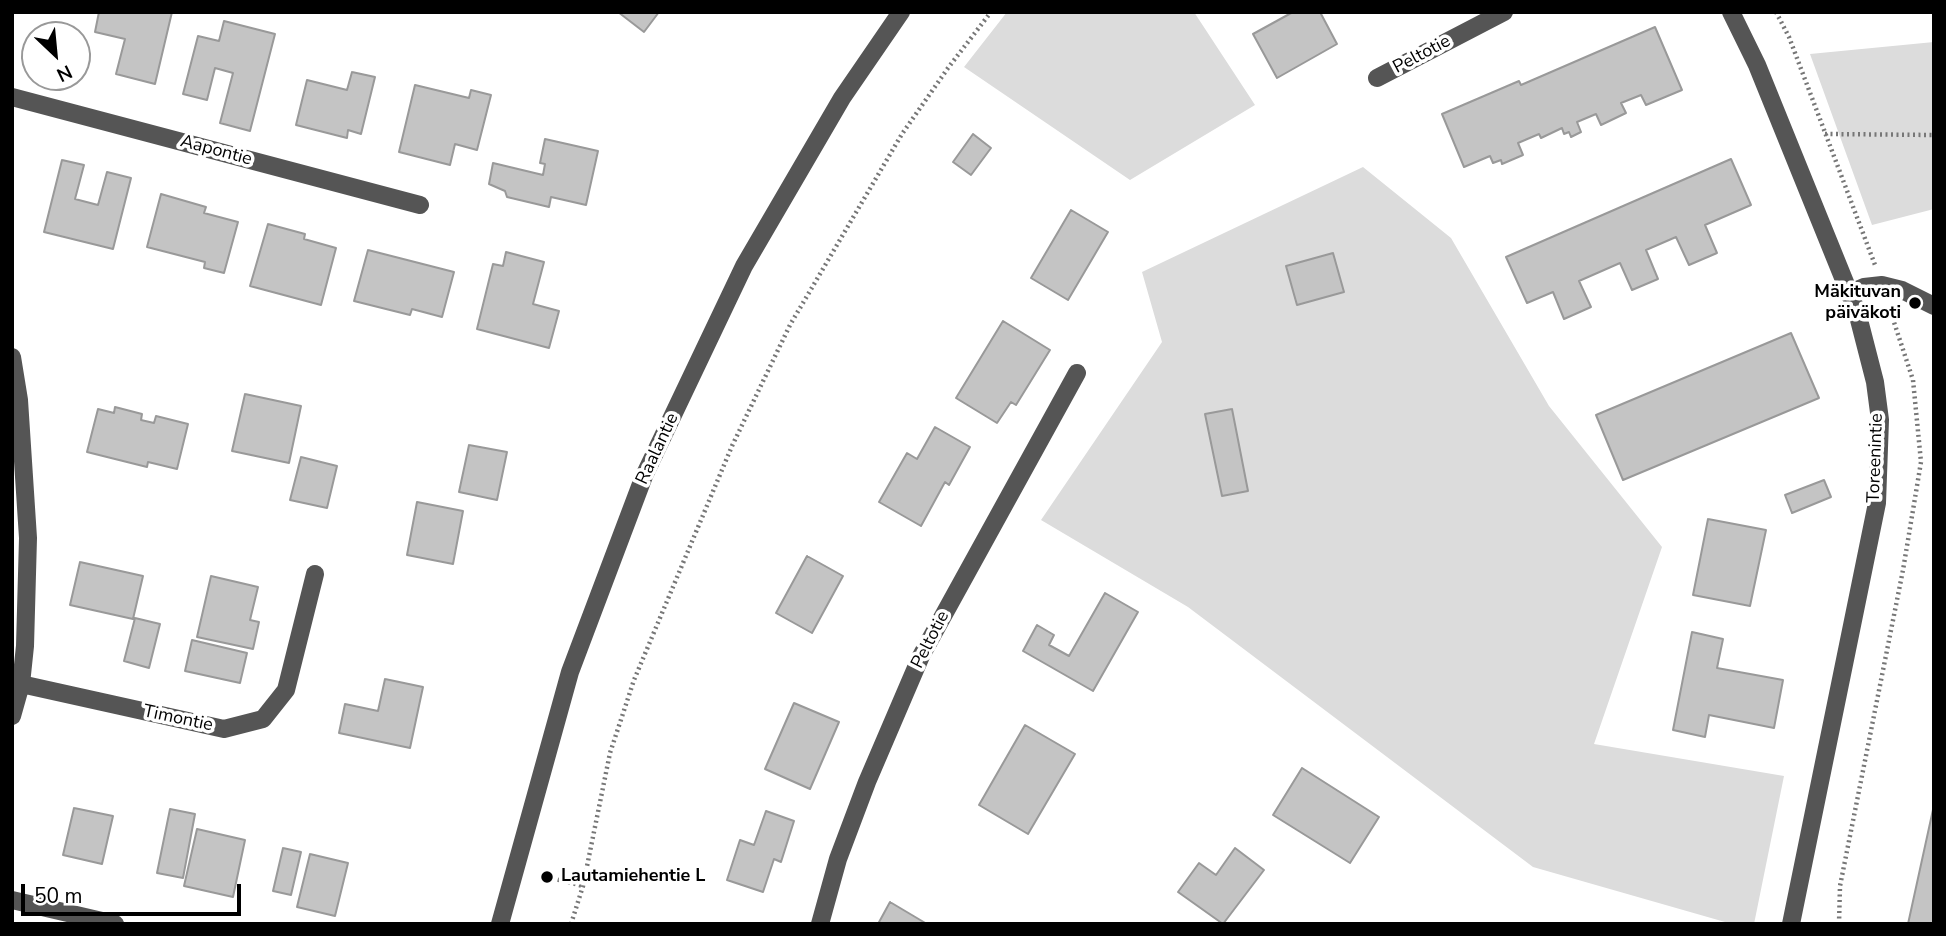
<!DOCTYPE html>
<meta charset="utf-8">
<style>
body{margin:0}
#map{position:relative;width:1946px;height:936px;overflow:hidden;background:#fff;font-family:"Nunito Sans",sans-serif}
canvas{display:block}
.frame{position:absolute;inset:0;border:14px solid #000;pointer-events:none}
.north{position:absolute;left:21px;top:21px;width:70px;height:70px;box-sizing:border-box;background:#fff;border:2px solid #999;border-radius:50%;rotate:154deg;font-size:19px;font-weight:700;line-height:28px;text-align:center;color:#000}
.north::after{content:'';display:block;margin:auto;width:24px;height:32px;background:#000;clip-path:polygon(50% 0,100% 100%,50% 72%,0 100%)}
.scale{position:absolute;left:21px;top:884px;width:220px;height:32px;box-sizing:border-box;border:4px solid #000;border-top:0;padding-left:9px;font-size:21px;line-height:24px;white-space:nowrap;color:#000;-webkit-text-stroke:5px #fff;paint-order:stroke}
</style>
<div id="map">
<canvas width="1946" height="936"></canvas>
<div class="frame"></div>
<div class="north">N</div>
<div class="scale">50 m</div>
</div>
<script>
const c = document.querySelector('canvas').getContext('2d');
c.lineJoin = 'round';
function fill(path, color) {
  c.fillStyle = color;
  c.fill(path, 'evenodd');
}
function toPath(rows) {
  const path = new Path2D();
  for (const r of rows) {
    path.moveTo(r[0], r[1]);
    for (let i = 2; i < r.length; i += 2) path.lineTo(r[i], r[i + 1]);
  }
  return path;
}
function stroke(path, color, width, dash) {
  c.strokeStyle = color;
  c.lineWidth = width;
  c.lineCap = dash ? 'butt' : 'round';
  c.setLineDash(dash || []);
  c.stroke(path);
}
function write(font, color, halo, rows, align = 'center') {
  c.font = font + ' "Nunito Sans",sans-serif';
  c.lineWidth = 7;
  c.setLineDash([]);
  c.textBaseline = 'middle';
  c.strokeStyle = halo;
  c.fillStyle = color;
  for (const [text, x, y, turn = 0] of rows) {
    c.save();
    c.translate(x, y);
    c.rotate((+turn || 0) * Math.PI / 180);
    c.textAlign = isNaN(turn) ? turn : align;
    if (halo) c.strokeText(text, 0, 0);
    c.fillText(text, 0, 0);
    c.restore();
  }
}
fill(toPath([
 [1007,12,1194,12,1255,105,1130,180,964,67],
 [1934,42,1934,209,1872,225,1810,54],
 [1363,167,1451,238,1549,406,1662,547,1594,744,1784,776,1754,924,1732,924,1533,867,1188,607,1041,520,1162,342,1142,272]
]), '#dcdcdc');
const building = toPath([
 [99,12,172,12,155,84,116,74,125,39,95,32,99,12],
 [618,12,659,12,644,32,618,12],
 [1293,12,1320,12,1337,44,1277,78,1253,34,1293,12],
 [224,21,275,34,250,131,220,123,233,73,215,68,207,100,183,94,198,36,219,41,224,21],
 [1655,27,1682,90,1646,105,1641,95,1621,103,1626,113,1601,125,1596,114,1577,122,1581,132,1571,137,1569,132,1564,134,1562,128,1541,138,1539,134,1518,143,1523,155,1502,164,1501,160,1493,163,1490,156,1464,167,1442,114,1519,81,1521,85,1655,27],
 [352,72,375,77,361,134,348,130,347,138,296,125,307,80,347,90,352,72],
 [415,85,469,98,471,90,491,95,477,150,455,144,450,165,399,152,415,85],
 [973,134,991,148,971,175,953,162,973,134],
 [545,139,598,151,586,205,551,197,549,207,507,197,505,191,489,184,493,163,543,175,545,164,540,163,545,139],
 [1731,159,1751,205,1705,225,1717,253,1689,265,1676,237,1646,250,1658,279,1632,290,1620,263,1579,281,1591,307,1564,319,1553,292,1527,303,1506,257,1731,159],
 [62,160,84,165,75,199,98,205,107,172,131,178,113,249,44,232,62,160],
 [161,194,206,207,204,213,238,222,224,273,204,268,205,262,147,247,161,194],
 [1071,210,1108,232,1068,300,1031,278,1071,210],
 [268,224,305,234,304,239,336,248,321,305,250,286,268,224],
 [368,250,454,272,442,317,412,309,410,315,354,301,368,250],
 [506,252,544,262,533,304,559,311,549,348,477,329,493,264,503,266,506,252],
 [1333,253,1344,292,1297,305,1286,266,1333,253],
 [1003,321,1050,350,1016,405,1011,402,997,423,956,398,1003,321],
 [1791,333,1819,398,1623,480,1596,415,1791,333],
 [245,394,301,406,289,463,232,451,245,394],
 [115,407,142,414,141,420,154,423,156,416,188,424,177,469,148,462,147,467,87,452,98,409,114,413,115,407],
 [1232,409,1248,491,1222,496,1205,414,1232,409],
 [935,427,970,447,949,485,945,482,921,526,879,502,907,453,917,459,935,427],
 [469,445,507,452,497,500,459,492,469,445],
 [301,457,337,466,327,508,290,500,301,457],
 [1824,480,1831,497,1792,513,1785,495,1824,480],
 [417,502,463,511,453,564,407,555,417,502],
 [1708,519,1766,530,1750,606,1693,595,1708,519],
 [807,556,843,576,812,633,776,613,807,556],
 [80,562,143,576,133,619,70,605,80,562],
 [211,576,258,587,250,620,259,622,253,649,197,637,211,576],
 [1105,593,1138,612,1093,691,1023,651,1037,625,1054,635,1049,645,1069,656,1105,593],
 [135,618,160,624,149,668,124,661,135,618],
 [1692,632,1723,639,1717,668,1783,680,1774,728,1709,715,1705,737,1673,730,1692,632],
 [192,640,247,653,240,683,185,671,192,640],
 [385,679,423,687,410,748,339,733,345,704,378,711,385,679],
 [794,703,839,722,810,789,765,769,794,703],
 [1025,725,1075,754,1028,834,979,805,1025,725],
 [1302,768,1379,817,1350,863,1273,815,1302,768],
 [1934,805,1934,924,1908,924,1934,805],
 [74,808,113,816,102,864,63,855,74,808],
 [170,809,195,814,183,878,157,873,170,809],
 [766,811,794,821,781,862,774,859,763,892,727,880,740,840,754,845,766,811],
 [197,829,245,840,233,897,184,886,197,829],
 [283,848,301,852,291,895,273,891,283,848],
 [1235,848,1264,870,1223,924,1178,892,1199,863,1216,875,1235,848],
 [310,854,348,863,335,916,297,907,310,854],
 [890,902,927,924,878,924,890,902]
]);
fill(building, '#c4c4c4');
stroke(building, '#999', 2);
stroke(toPath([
 [1776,12,1789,37,1875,265],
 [1825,134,1934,135],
 [547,877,583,886],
 [571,924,583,886,610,753,634,680,732,446,790,325,902,134,948,68,991,12],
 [1839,924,1840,886,1903,570,1921,462,1913,380,1890,310]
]), '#777', 4.5, [2, 3.5]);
stroke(toPath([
 [1731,12,1757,65,1857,312,1875,382,1880,420,1877,503,1791,924],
 [1377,78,1504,12],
 [12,97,420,205],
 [1850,293,1864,287,1882,285,1902,290,1934,306],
 [12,357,19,400,28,538,25,646,21,684,12,716],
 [21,684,224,729,263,719,286,690,315,574],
 [12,900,115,924],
 [500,924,570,672,644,476,744,266,842,98,901,12],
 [820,924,838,859,867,782,921,656,1077,373]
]), '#555', 18);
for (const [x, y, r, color] of [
 [1915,303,7,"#000"],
 [547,877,7,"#000"]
]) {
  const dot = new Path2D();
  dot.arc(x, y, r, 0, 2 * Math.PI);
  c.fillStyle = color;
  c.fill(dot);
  stroke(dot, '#fff', 2.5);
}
write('18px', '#000', '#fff', [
 ["Peltotie",1422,55,-28],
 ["Aapontie",216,151,15],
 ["Raalantie",658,449,-65],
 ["Toreenintie",1876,458,-88],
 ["Peltotie",931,640,-63],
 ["Timontie",178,719,12]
]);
write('bold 18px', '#000', '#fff', [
 ["Mäkituvan",1901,293],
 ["päiväkoti",1901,314],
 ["Lautamiehentie L",561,877,"left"]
], 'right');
</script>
